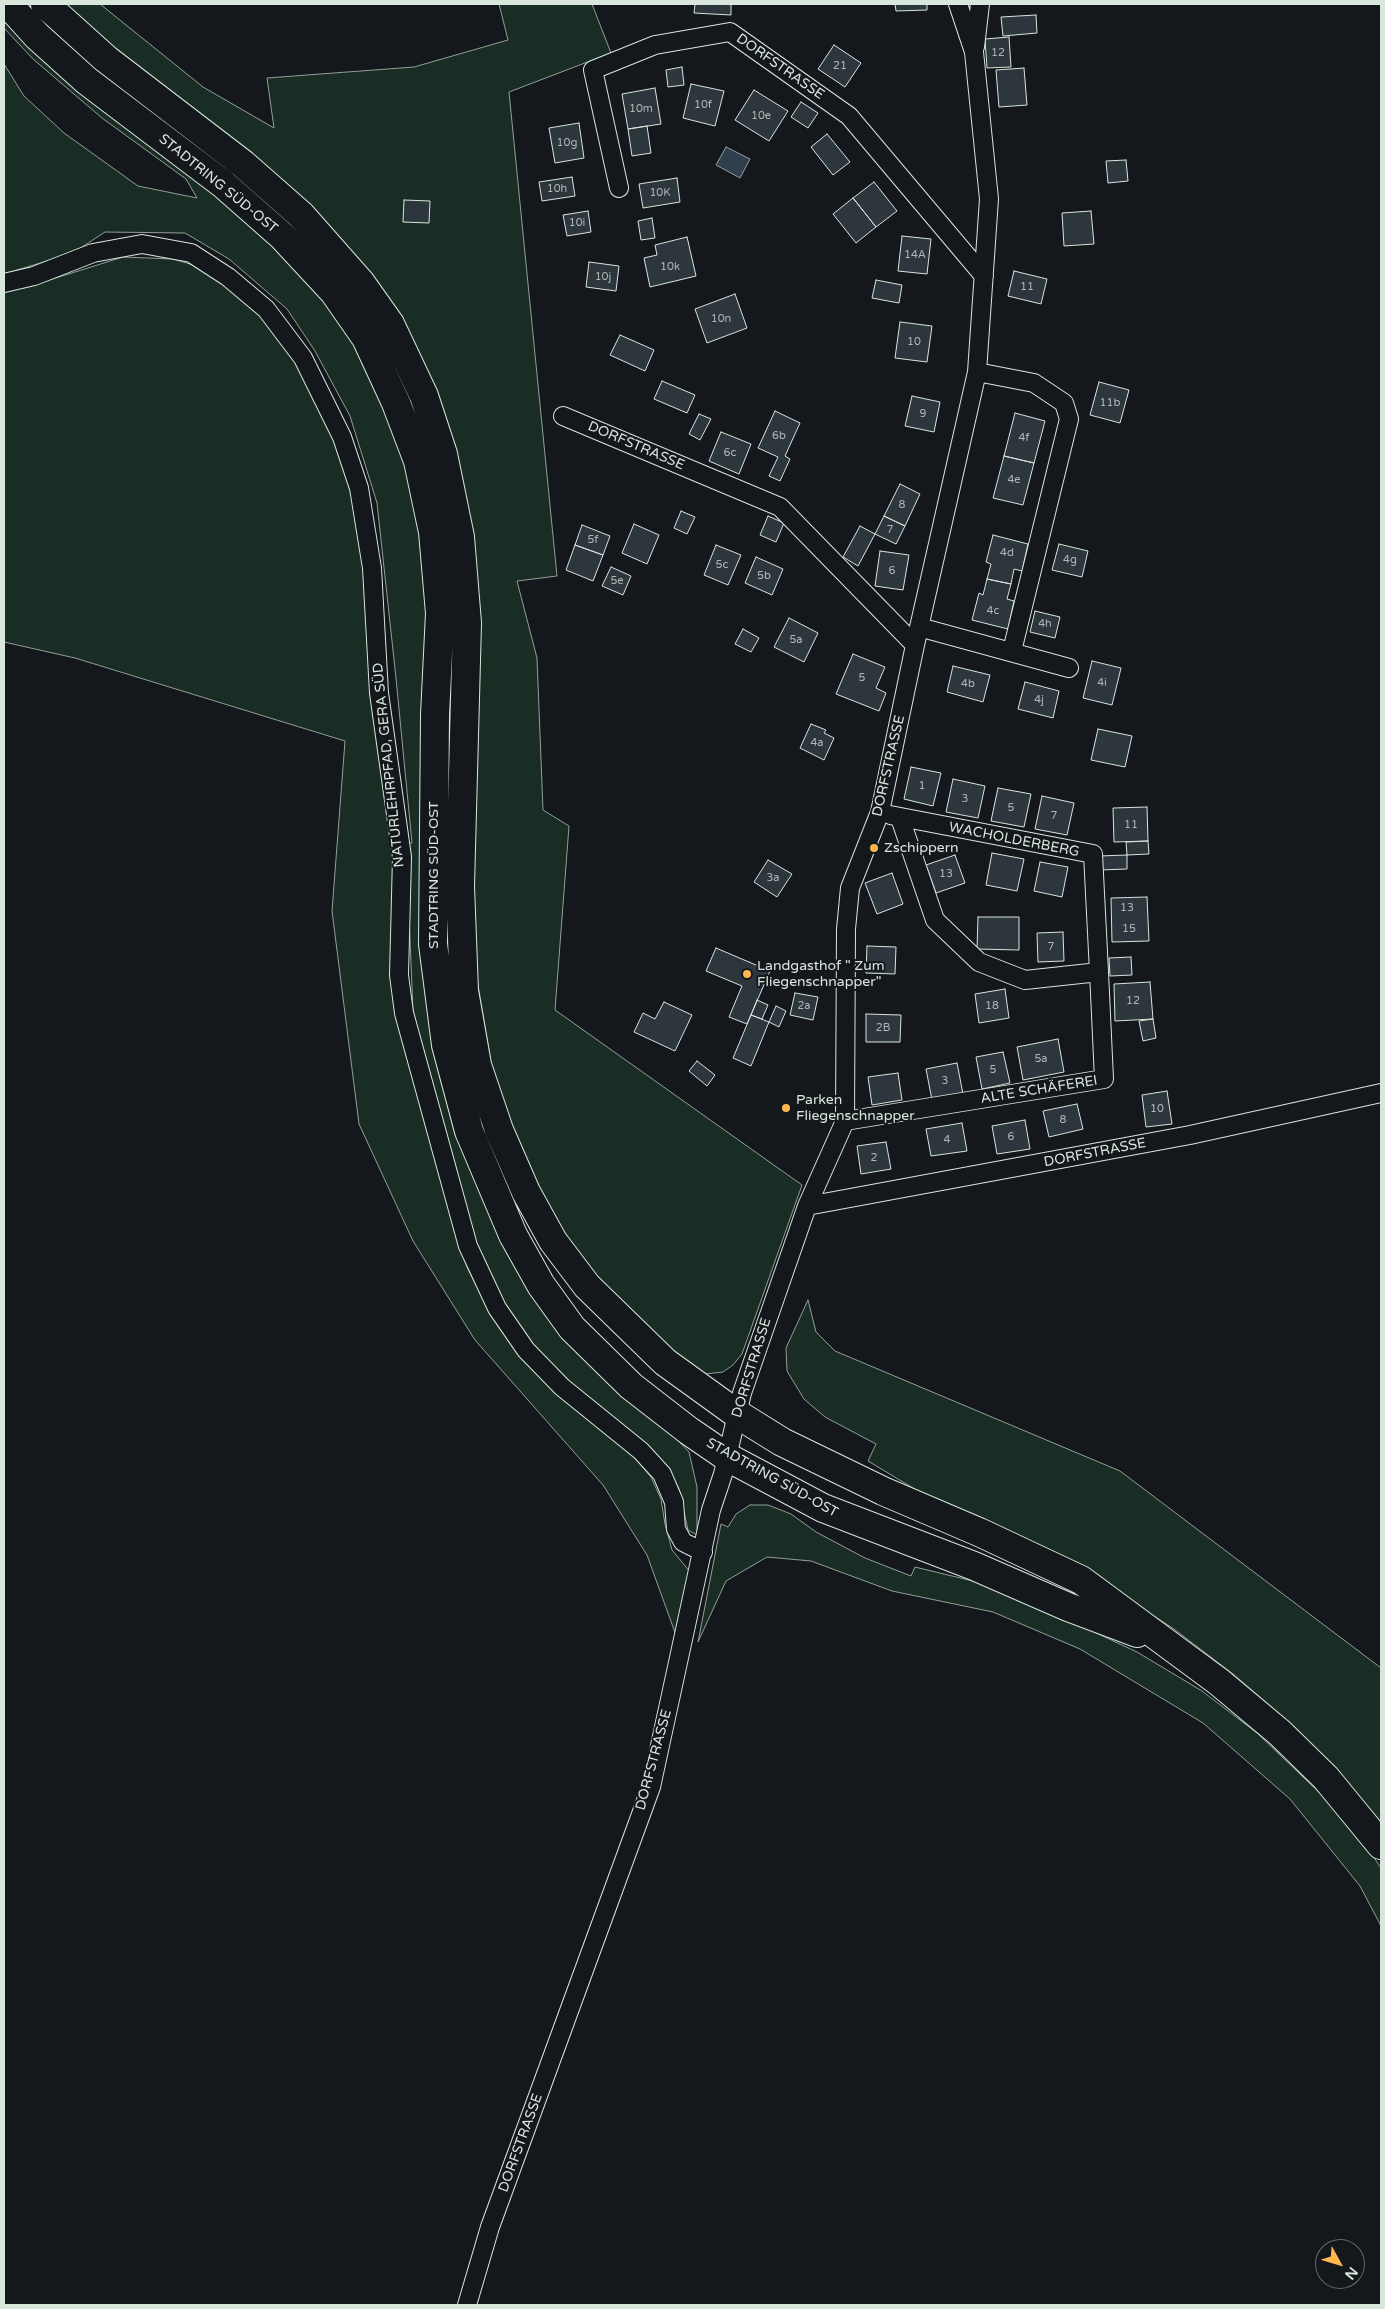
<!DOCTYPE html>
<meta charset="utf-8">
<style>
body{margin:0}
#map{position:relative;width:1385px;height:2309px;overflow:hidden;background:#14181c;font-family:"Varela Round",sans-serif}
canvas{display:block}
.frame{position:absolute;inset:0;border:5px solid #d8e6dc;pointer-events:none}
.north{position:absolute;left:1315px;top:2239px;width:50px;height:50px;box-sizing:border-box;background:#14181c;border:1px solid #626a69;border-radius:50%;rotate:129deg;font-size:14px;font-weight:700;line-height:20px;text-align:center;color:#d8e6dc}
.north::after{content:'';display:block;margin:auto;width:18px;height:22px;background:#ffb74d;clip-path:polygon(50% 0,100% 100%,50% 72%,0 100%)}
</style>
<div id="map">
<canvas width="1385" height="2309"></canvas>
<div class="frame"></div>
<div class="north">N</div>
</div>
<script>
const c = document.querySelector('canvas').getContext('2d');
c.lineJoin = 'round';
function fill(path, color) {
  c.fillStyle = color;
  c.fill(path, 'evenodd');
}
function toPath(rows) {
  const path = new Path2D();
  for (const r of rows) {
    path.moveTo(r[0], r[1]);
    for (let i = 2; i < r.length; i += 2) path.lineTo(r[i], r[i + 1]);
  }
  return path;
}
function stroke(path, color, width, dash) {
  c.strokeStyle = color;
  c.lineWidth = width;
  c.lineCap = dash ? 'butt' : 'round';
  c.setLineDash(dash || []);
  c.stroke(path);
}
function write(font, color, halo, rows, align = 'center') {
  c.font = font + ' "Varela Round",sans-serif';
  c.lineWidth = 4;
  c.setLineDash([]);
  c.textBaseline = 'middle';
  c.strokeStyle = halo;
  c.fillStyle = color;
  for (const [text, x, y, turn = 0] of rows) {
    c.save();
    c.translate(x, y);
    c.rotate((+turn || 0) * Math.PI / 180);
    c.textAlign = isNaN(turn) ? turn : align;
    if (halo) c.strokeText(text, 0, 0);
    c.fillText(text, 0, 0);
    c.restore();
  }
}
const green = toPath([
 [65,4,100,4,203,87,274,128,267,78,414,67,508,40,499,4,592,4,611,53,509,92,557,576,517,581,537,658,543,810,569,826,555,1010,802,1185,742,1354,733,1365,723,1372,705,1374,690,1368,586,1268,555,1224,529,1174,493,1073,476,973,473,856,471,525,460,469,445,416,374,280,346,244,264,165,142,73,65,4],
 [4,15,200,180,301,270,358,348,401,445,423,536,428,604,421,846,485,1200,669,1431,689,1452,697,1487,697,1535,688,1530,679,1489,667,1467,648,1445,582,1393,526,1340,511,1319,476,1245,413,1011,406,843,412,843,396,678,377,503,350,416,315,351,287,309,229,259,185,233,105,232,73,253,4,274,4,64,24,96,64,133,138,186,197,198,186,179,102,118,33,59,4,28,4,15],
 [123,257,173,259,207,269,262,316,287,345,333,428,354,491,364,562,378,743,393,858,395,960,442,1182,467,1267,489,1311,627,1449,651,1477,661,1499,665,1524,672,1550,691,1573,677,1638,647,1555,603,1485,475,1340,413,1241,359,1124,332,911,345,741,75,658,4,642,4,289,27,287,123,257],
 [808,1300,816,1332,835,1351,1120,1471,1381,1668,1381,1827,1289,1722,1233,1674,1174,1629,1121,1595,953,1507,918,1491,868,1461,876,1444,825,1417,804,1399,787,1371,786,1348,808,1300],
 [750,1505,768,1505,791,1514,816,1532,865,1558,911,1576,915,1567,977,1582,1043,1608,1137,1652,1202,1691,1257,1733,1324,1797,1375,1859,1381,1868,1381,1926,1360,1886,1290,1799,1203,1723,1080,1649,993,1612,892,1591,811,1561,767,1557,726,1581,698,1642,721,1524,728,1527,736,1514,750,1505]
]);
fill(green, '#1a2d24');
stroke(green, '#939e99', 1);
const water = toPath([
 [726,147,750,159,740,178,716,165,726,147]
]);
fill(water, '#2f3f4d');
stroke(water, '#939e99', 1);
const building = toPath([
 [695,4,731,4,731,15,694,13,695,4],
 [895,4,927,4,927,10,896,11,895,4],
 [1036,15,1037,33,1003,36,1001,17,1036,15],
 [1009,37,1011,67,987,68,985,39,1009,37],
 [834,45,861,63,845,87,818,69,834,45],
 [682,67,684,85,668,87,666,70,682,67],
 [1024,68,1027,105,999,107,996,70,1024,68],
 [691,84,724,91,715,126,683,118,691,84],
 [655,88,661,124,628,129,622,94,655,88],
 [754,90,788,111,769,141,735,120,754,90],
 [801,102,818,113,808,128,791,117,801,102],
 [579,123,584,158,555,163,549,128,579,123],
 [647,126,651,153,632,156,628,129,647,126],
 [827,134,850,162,833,175,811,147,827,134],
 [1126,160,1128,181,1108,183,1106,161,1126,160],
 [572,177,575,196,542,201,539,182,572,177],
 [677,178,680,202,643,208,639,184,677,178],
 [874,182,897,211,876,227,853,198,874,182],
 [853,198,876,227,856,243,833,214,853,198],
 [404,200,430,201,429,223,403,222,404,200],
 [588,211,591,232,567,236,563,215,588,211],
 [1091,211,1094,244,1064,246,1062,213,1091,211],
 [652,218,655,238,641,240,638,221,652,218],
 [902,236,931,239,927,274,898,271,902,236],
 [687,237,696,276,650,287,644,258,657,255,655,245,687,237],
 [589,262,619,266,616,291,586,287,589,262],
 [1014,271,1047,279,1041,304,1008,296,1014,271],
 [876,280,902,285,899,303,872,298,876,280],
 [735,294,747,328,707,343,695,309,735,294],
 [900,322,932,326,927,362,895,358,900,322],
 [620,335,654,350,645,371,610,355,620,335],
 [662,381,695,395,687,413,654,399,662,381],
 [1099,382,1129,390,1120,423,1090,415,1099,382],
 [912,396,940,402,934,432,905,426,912,396],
 [775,411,800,423,785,456,790,459,780,481,769,476,778,457,758,448,775,411],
 [1015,413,1045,421,1034,463,1004,456,1015,413],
 [699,414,711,419,700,440,689,434,699,414],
 [721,432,751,444,739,474,709,461,721,432],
 [1004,456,1034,463,1023,505,993,498,1004,456],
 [900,484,920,494,905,526,884,516,900,484],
 [681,511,695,517,687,534,674,528,681,511],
 [768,516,784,523,776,542,760,535,768,516],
 [884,516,905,526,896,544,875,534,884,516],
 [634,524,659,535,647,564,622,553,634,524],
 [582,525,610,536,603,555,575,545,582,525],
 [860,526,875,534,858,566,843,557,860,526],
 [993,535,1028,544,1022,571,1014,569,1011,584,987,579,991,564,986,562,993,535],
 [1059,544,1088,551,1082,577,1052,570,1059,544],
 [575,545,603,555,593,581,566,570,575,545],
 [716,545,741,555,728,585,704,575,716,545],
 [880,551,909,555,903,590,875,586,880,551],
 [756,557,783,569,772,595,745,583,756,557],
 [611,567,631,576,623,595,602,586,611,567],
 [987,579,1011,584,1007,599,1014,601,1008,629,972,620,979,593,983,595,987,579],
 [1035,611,1060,617,1055,638,1030,632,1035,611],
 [789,618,818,633,804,662,774,647,789,618],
 [743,629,759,638,751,652,735,644,743,629],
 [853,654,885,667,876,688,886,693,879,711,836,694,853,654],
 [1092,661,1121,668,1112,705,1083,698,1092,661],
 [953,666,990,675,983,702,947,692,953,666],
 [1025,682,1059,691,1053,718,1018,709,1025,682],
 [811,724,826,730,824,733,834,738,824,760,800,748,811,724],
 [1098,729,1132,736,1125,767,1091,760,1098,729],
 [911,767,941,773,933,806,904,799,911,767],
 [953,779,985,786,978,818,946,812,953,779],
 [998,788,1031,794,1024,827,991,821,998,788],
 [1042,796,1074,803,1067,835,1035,829,1042,796],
 [1147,807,1148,841,1114,842,1113,808,1147,807],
 [1148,841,1149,854,1127,855,1126,842,1148,841],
 [992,853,1024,859,1017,891,986,885,992,853],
 [955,855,965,883,936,893,926,865,955,855],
 [1127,855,1127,869,1099,870,1099,856,1127,855],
 [768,860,792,874,777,897,754,882,768,860],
 [1040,862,1068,867,1062,897,1034,891,1040,862],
 [892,873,903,904,877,914,865,883,892,873],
 [1147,897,1149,941,1112,942,1111,898,1147,897],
 [978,917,1019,917,1019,950,977,949,978,917],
 [1063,932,1064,961,1038,962,1037,933,1063,932],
 [867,946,896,947,895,974,866,973,867,946],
 [716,948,770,971,747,1024,729,1017,742,986,706,971,716,948],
 [1131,957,1132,975,1110,976,1109,958,1131,957],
 [1150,982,1153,1019,1115,1021,1114,984,1150,982],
 [1005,989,1009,1018,979,1023,975,994,1005,989],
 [795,993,818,997,813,1020,790,1015,795,993],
 [757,1000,768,1005,762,1019,751,1015,757,1000],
 [664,1002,692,1015,675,1051,634,1032,643,1013,655,1019,664,1002],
 [776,1006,786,1011,779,1027,769,1022,776,1006],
 [866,1014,901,1015,900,1042,866,1042,866,1014],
 [751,1015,769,1022,751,1066,733,1058,751,1015],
 [1153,1019,1156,1038,1143,1041,1139,1021,1153,1019],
 [1058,1039,1064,1072,1023,1080,1017,1047,1058,1039],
 [1003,1052,1010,1083,982,1089,976,1057,1003,1052],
 [697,1061,715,1075,707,1086,689,1071,697,1061],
 [957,1063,963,1094,932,1100,926,1069,957,1063],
 [898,1073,902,1100,872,1105,868,1077,898,1073],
 [1167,1091,1172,1124,1146,1127,1142,1095,1167,1091],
 [1077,1104,1083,1129,1049,1137,1043,1111,1077,1104],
 [1025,1120,1030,1149,997,1154,992,1126,1025,1120],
 [962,1123,967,1151,931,1156,926,1129,962,1123],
 [886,1142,891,1169,861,1174,857,1146,886,1142]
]);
fill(building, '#2c363c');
stroke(building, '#d8e6dc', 1);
const minor = toPath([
 [975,47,980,4],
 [619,188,593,70,655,45,730,32,849,116,984,276],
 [4,283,34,276,93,253,142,244,191,253,228,277,266,309,303,358,342,437,359,488,372,568,379,693,402,857,399,975,404,1013,468,1246,497,1308,526,1350,562,1387,641,1451,662,1474,674,1502,676,1529,683,1542,703,1552],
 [977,372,1034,383,1064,403,1069,419,1012,651],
 [563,416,780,507,915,645],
 [919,627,1069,668],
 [890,815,1093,854,1099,972],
 [845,1121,1104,1079,1099,972,1025,980,979,962,935,920,900,818],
 [807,1206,1190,1135,1381,1093],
 [467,2305,490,2227,651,1787,711,1510,723,1474,742,1393,807,1206,845,1121,846,929,850,888,880,812,915,645,977,372,989,199,974,52,958,4]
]);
const primary = toPath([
 [8,4,37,36,87,81,223,184,282,236,334,292,366,338,396,403,418,461,433,532,440,613,435,715,433,944,446,1045,469,1131,513,1235,541,1285,572,1328,631,1386,689,1431,727,1457,823,1508,974,1566,1068,1607,1137,1633],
 [45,4,106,59,243,164,301,215,361,283,390,324,424,396,443,454,460,537,467,623,460,886,464,991,477,1065,499,1130,526,1192,553,1241,587,1286,665,1362,737,1414,782,1442,883,1491,979,1532,1081,1580,1219,1682,1280,1733,1326,1778,1381,1845]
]);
stroke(minor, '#d8e6dc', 20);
stroke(primary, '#d8e6dc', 30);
stroke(minor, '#14181c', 18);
stroke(primary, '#14181c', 28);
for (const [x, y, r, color] of [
 [874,848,5,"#ffb74d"],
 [747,974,5,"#ffb74d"],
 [786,1108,5,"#ffb74d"]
]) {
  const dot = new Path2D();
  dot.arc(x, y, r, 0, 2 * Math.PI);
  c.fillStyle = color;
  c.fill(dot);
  stroke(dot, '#14181c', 2);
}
write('11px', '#adbab4', null, [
 ["12",998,53],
 ["21",840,66],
 ["10f",703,105],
 ["10m",641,109],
 ["10e",761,116],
 ["10g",567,143],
 ["10h",557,189],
 ["10K",660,193],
 ["10i",577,223],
 ["14A",915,255],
 ["10k",670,267],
 ["10j",603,277],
 ["11",1027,287],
 ["10n",721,319],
 ["10",914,342],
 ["11b",1110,403],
 ["9",923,414],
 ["6b",779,436],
 ["4f",1024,438],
 ["6c",730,453],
 ["4e",1014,480],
 ["8",902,505],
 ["7",890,530],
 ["5f",593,540],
 ["4d",1007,553],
 ["4g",1070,560],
 ["5c",722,565],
 ["6",892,571],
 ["5b",764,576],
 ["5e",617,581],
 ["4c",993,611],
 ["4h",1045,624],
 ["5a",796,640],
 ["5",862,678],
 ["4i",1102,683],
 ["4b",968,684],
 ["4j",1039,700],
 ["4a",817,743],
 ["1",922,786],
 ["3",965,799],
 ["5",1011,808],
 ["7",1054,816],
 ["11",1131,825],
 ["13",946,874],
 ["3a",773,878],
 ["13",1127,908],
 ["15",1129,929],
 ["7",1051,947],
 ["12",1133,1001],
 ["2a",804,1006],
 ["18",992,1006],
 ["2B",883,1028],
 ["5a",1041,1059],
 ["5",993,1070],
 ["3",945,1081],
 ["10",1157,1109],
 ["8",1063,1120],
 ["6",1011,1137],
 ["4",947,1140],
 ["2",874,1158]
]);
write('14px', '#d8e6dc', '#14181c', [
 ["DORFSTRASSE",780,67,35],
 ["STADTRING SÜD-OST",218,184,39],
 ["DORFSTRASSE",636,446,23],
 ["NATURLEHRPFAD, GERA SÜD",389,765,-96],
 ["DORFSTRASSE",889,766,-77],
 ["WACHOLDERBERG",1014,840,11],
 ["STADTRING SÜD-OST",434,875,-90],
 ["ALTE SCHÄFEREI",1039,1090,-9],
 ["DORFSTRASSE",1095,1153,-11],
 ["DORFSTRASSE",752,1368,-73],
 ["STADTRING SÜD-OST",772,1478,29],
 ["DORFSTRASSE",654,1760,-75],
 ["DORFSTRASSE",521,2143,-70]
]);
write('14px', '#d8e6dc', '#14181c', [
 ["Zschippern",884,848],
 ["Landgasthof \" Zum",757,966],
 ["Fliegenschnapper\"",757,982],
 ["Parken",796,1100],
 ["Fliegenschnapper",796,1116]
], 'left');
</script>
